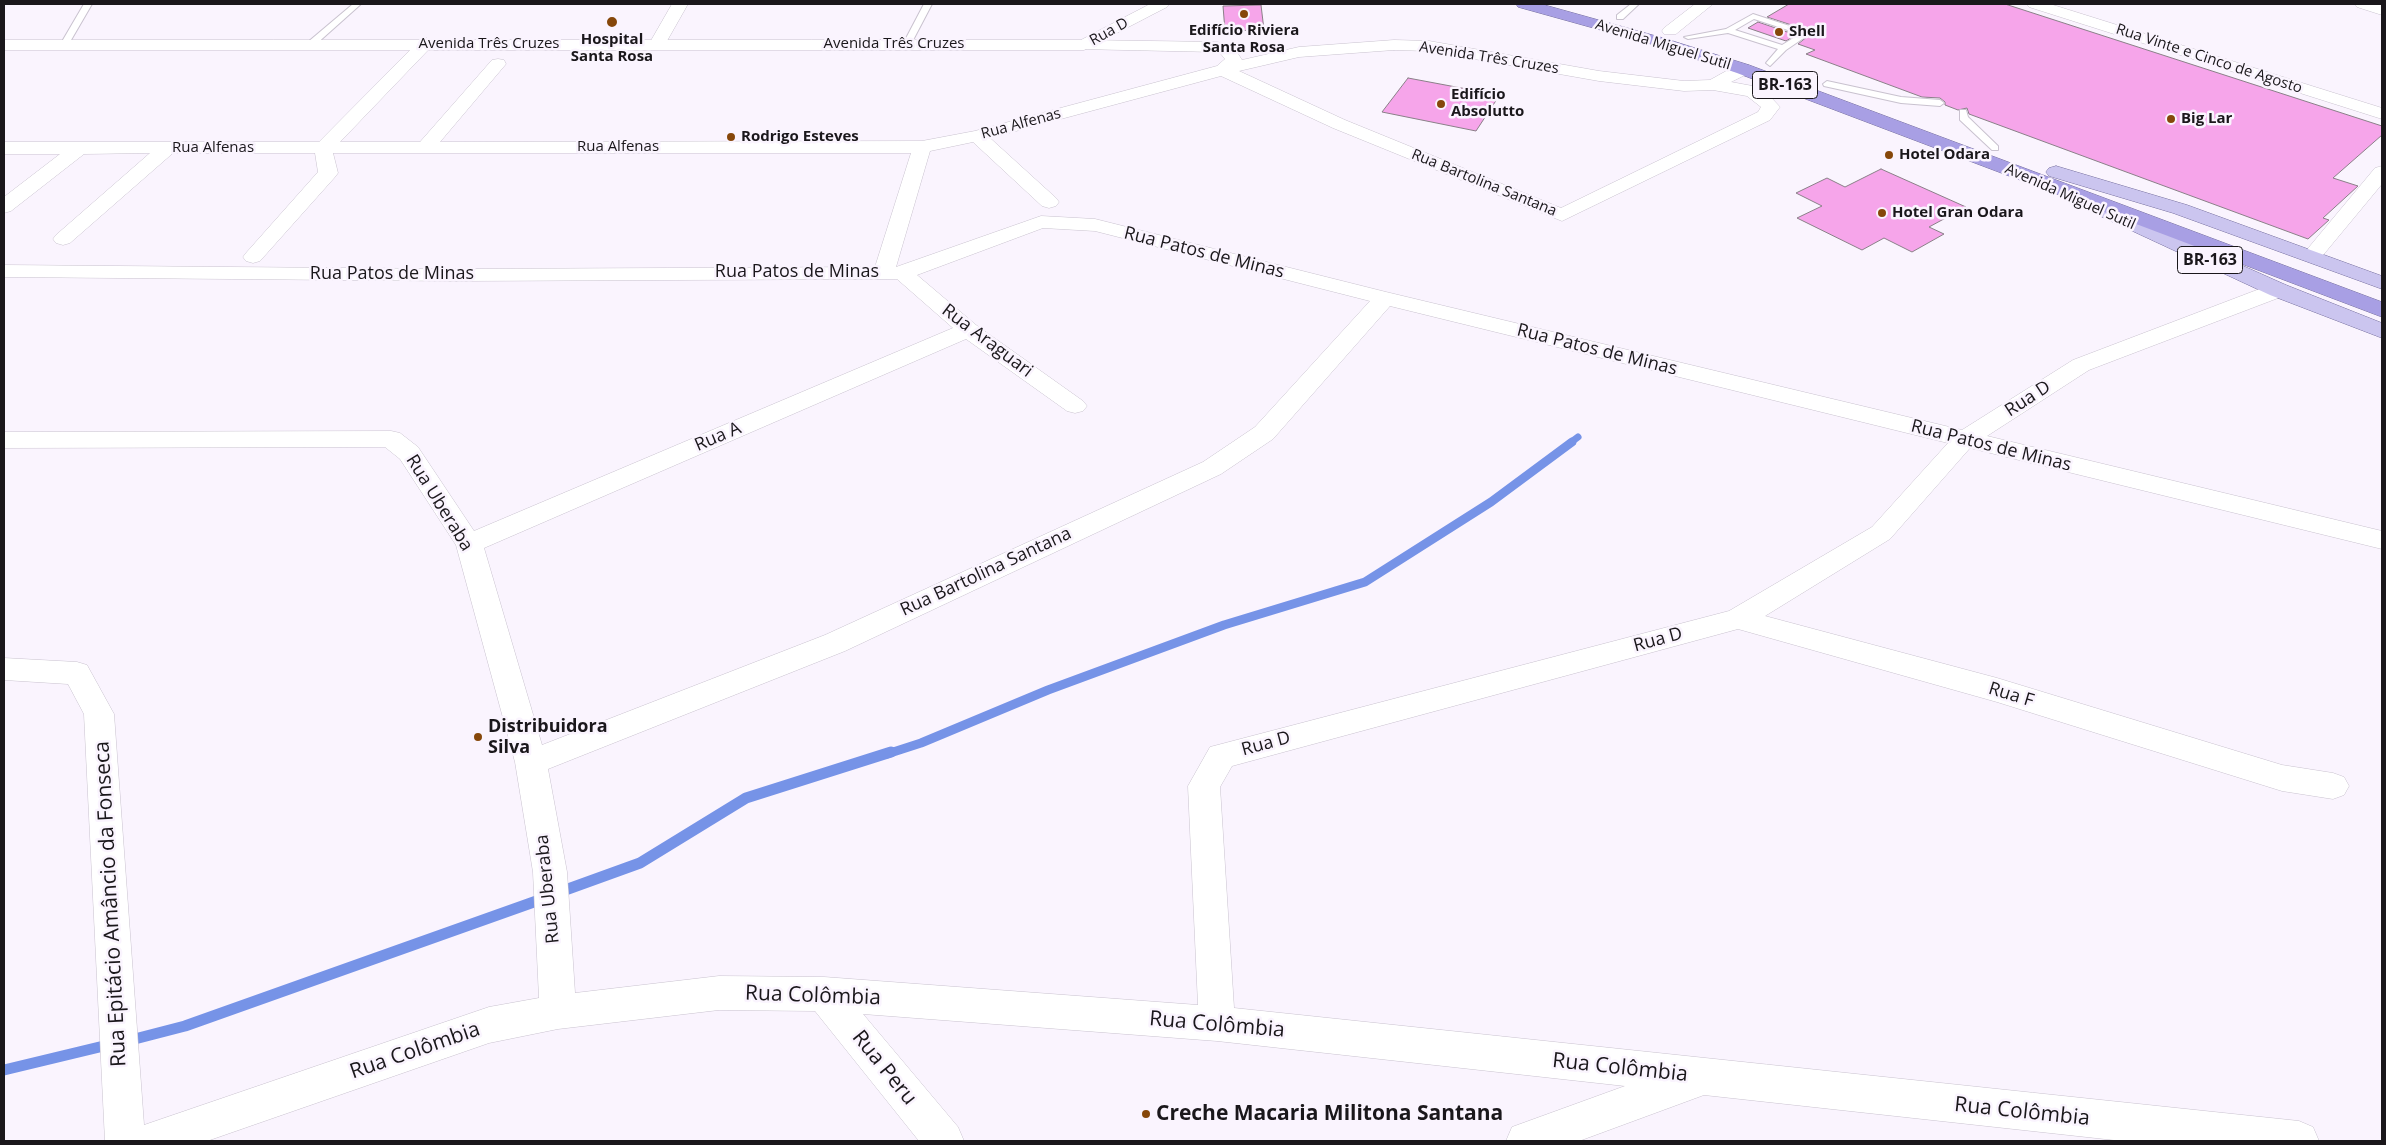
<!DOCTYPE html>
<meta charset="utf-8">
<style>
body{margin:0}
#map{position:relative;width:2386px;height:1145px;overflow:hidden;background:#faf4fe;font-family:"Open Sans",sans-serif}
canvas{display:block}
.frame{position:absolute;inset:0;border:5px solid #1a171b;pointer-events:none}
</style>
<div id="map">
<canvas width="2386" height="1145"></canvas>
<div class="frame"></div>
</div>
<script>
const c = document.querySelector('canvas').getContext('2d');
c.lineJoin = 'round';
function toPath(rows) {
  const path = new Path2D();
  for (const r of rows) {
    path.moveTo(r[0], r[1]);
    for (let i = 2; i < r.length; i += 2) path.lineTo(r[i], r[i + 1]);
  }
  return path;
}
function stroke(path, color, width, dash) {
  c.strokeStyle = color;
  c.lineWidth = width;
  c.lineCap = dash ? 'butt' : 'round';
  c.setLineDash(dash || []);
  c.stroke(path);
}
function fill(path, color) {
  c.fillStyle = color;
  c.fill(path, 'evenodd');
}
function write(font, color, halo, rows, align = 'center') {
  c.font = font + ' "Open Sans",sans-serif';
  c.lineWidth = 5;
  c.setLineDash([]);
  c.textBaseline = 'middle';
  c.strokeStyle = halo;
  c.fillStyle = color;
  for (const [text, x, y, turn = 0] of rows) {
    c.save();
    c.translate(x, y);
    c.rotate((+turn || 0) * Math.PI / 180);
    c.textAlign = isNaN(turn) ? turn : align;
    if (halo) c.strokeText(text, 0, 0);
    c.fillText(text, 0, 0);
    c.restore();
  }
}
stroke(toPath([
 [1570,443,1578,437]
]), '#7693e7', 7);
stroke(toPath([
 [887,754,921,743,1048,690,1224,625,1365,582,1491,502,1572,442]
]), '#7693e7', 9);
stroke(toPath([
 [557,893,640,863,746,798,891,752],
 [127,1041,185,1026,545,898],
 [4,1070,112,1044]
]), '#7693e7', 11);
const building = toPath([
 [1789,4,2005,4,2382,126,2382,135,2333,178,2358,186,2323,218,2329,220,2308,239,1969,114,1967,108,1958,110,1945,105,1945,102,1940,98,1922,97,1806,54,1815,50,1798,44,1813,32,1767,17,1789,4],
 [1261,5,1264,30,1225,31,1223,6,1261,5],
 [1758,22,1796,35,1786,41,1748,28,1758,22],
 [1408,78,1472,90,1499,96,1476,131,1382,112,1408,78],
 [1881,169,1966,207,1929,227,1944,234,1912,252,1884,238,1862,250,1797,218,1822,206,1796,193,1827,178,1845,187,1881,169]
]);
fill(building, '#f6a5ea');
stroke(building, '#8a7f88', 1);
const lane = toPath([
 [84,4,92,4,67,47,61,47,60,45,84,4],
 [353,4,361,4,314,46,308,46,308,42,353,4],
 [924,4,932,4,911,44,904,46,903,44,924,4],
 [1631,4,1639,4,1623,19,1617,19,1617,15,1631,4],
 [1753,14,1811,33,1786,50,1770,66,1766,63,1778,49,1728,33,1688,39,1684,37,1726,29,1753,14],
 [1754,19,1800,34,1782,45,1735,30,1754,19],
 [1827,81,1901,97,1940,100,1944,103,1940,106,1901,103,1824,86,1823,84,1827,81],
 [1960,110,1966,110,1968,117,1998,146,1998,150,1992,150,1960,120,1960,110]
]);
const street = toPath([
 [672,4,688,4,663,48,651,48,649,44,672,4],
 [2027,4,2050,4,2382,108,2382,119,2029,7,2027,4],
 [2355,4,2382,5,2382,15,2357,7,2355,4],
 [426,38,432,40,434,43,432,46,340,142,420,142,492,60,498,59,504,60,506,64,440,142,922,141,975,131,1217,66,1225,59,1221,54,1216,52,1078,49,1076,45,1078,41,1084,40,1217,42,1233,46,1242,60,1299,47,1394,40,1429,41,1599,71,1684,81,1710,80,1737,65,1749,65,1752,69,1749,73,1731,82,1758,87,1765,91,1780,107,1770,120,1562,221,1333,128,1221,76,990,138,1056,198,1059,202,1056,206,1049,208,1042,206,973,142,930,151,896,267,1041,216,1095,219,1386,292,1962,430,2073,360,2270,285,2278,284,2286,285,2289,290,2286,295,2089,370,1987,436,2382,531,2382,549,1970,448,1890,539,1765,616,1997,678,2282,765,2333,773,2344,777,2349,786,2344,795,2333,799,2282,791,1997,702,1738,629,1232,766,1220,787,1234,1008,2299,1121,2313,1127,2319,1141,2123,1141,1704,1095,1579,1141,1506,1141,1512,1127,1625,1086,1217,1041,863,1014,958,1127,964,1141,919,1141,815,1011,719,1010,558,1029,489,1043,207,1141,105,1141,84,714,68,684,4,680,4,658,77,662,87,665,114,714,144,1125,489,1007,539,998,533,872,515,762,456,545,400,459,385,447,4,448,4,432,391,431,400,433,418,447,474,531,953,328,897,279,457,281,4,277,4,265,457,269,875,267,911,153,333,153,338,173,335,177,260,261,253,263,246,261,243,257,246,253,318,172,315,153,173,153,70,243,63,245,56,243,53,239,56,235,150,153,84,154,11,211,4,213,4,197,60,154,4,154,4,142,319,142,420,40,426,38],
 [1394,50,1429,51,1599,81,1684,91,1713,90,1747,96,1761,107,1758,112,1561,208,1345,120,1239,71,1299,57,1394,50],
 [1043,228,1095,231,1370,301,1255,427,1203,462,825,635,542,745,484,548,966,339,1067,411,1075,413,1083,411,1087,406,1083,401,976,325,917,275,1043,228],
 [1390,306,1948,443,1872,527,1729,611,1210,747,1188,786,1198,1005,824,977,719,976,575,993,567,872,548,769,845,651,1221,474,1273,439,1390,306],
 [2382,166,2382,184,2319,260,2312,262,2305,260,2302,256,2305,252,2375,168,2382,166]
]);
const secondary = toPath([
 [1150,4,1169,4,1167,7,1084,50,4,50,4,40,1081,40,1150,4],
 [1695,4,1713,4,1676,34,1664,34,1662,31,1664,28,1695,4]
]);
const primary = toPath([
 [2056,166,2187,205,2382,276,2382,289,2173,213,2049,176,2046,172,2049,168,2056,166],
 [2077,192,2286,285,2382,323,2382,338,2270,295,2070,202,2067,198,2070,194,2077,192]
]);
const highway = toPath([
 [1516,4,1541,4,1663,38,1749,65,2382,302,2382,317,1737,73,1651,44,1518,7,1516,4]
]);
stroke(lane, '#c9c2cf', 2);
stroke(street, '#c9c2cf', 1);
stroke(secondary, '#c9c2cf', 1);
stroke(primary, '#766f9e', 1);
stroke(highway, '#766f9e', 1);
fill(lane, '#fff');
fill(street, '#fff');
fill(secondary, '#fff');
fill(primary, '#cbc5ef');
fill(highway, '#a89fe4');
for (const [x, y, r, color] of [
 [1244,14,5,"#86470a"],
 [612,22,6,"#86470a"],
 [1779,32,5,"#86470a"],
 [1441,104,5,"#86470a"],
 [2171,119,5,"#86470a"],
 [731,137,5,"#86470a"],
 [1889,155,5,"#86470a"],
 [1882,213,5,"#86470a"],
 [478,737,5,"#86470a"],
 [1146,1114,5,"#86470a"]
]) {
  const dot = new Path2D();
  dot.arc(x, y, r, 0, 2 * Math.PI);
  c.fillStyle = color;
  c.fill(dot);
  stroke(dot, '#faf4fe', 2);
}
write('bold 15px', '#1a171b', '#faf4fe', [
 ["Edifício Riviera",1244,31,"center"],
 ["Santa Rosa",1244,48,"center"],
 ["Shell",1789,32],
 ["Hospital",612,40,"center"],
 ["Santa Rosa",612,57,"center"],
 ["Edifício",1451,95],
 ["Absolutto",1451,112],
 ["Big Lar",2181,119],
 ["Rodrigo Esteves",741,137],
 ["Hotel Odara",1899,155],
 ["Hotel Gran Odara",1892,213]
], 'left');
write('15px', '#1a171b', '#faf4fe', [
 ["Rua D",1109,32,-29],
 ["Avenida Três Cruzes",489,44],
 ["Avenida Três Cruzes",894,44],
 ["Avenida Miguel Sutil",1663,45,17],
 ["Avenida Três Cruzes",1489,58,9],
 ["Rua Vinte e Cinco de Agosto",2209,59,18],
 ["Rua Alfenas",1021,124,-15],
 ["Rua Alfenas",618,147],
 ["Rua Alfenas",213,148],
 ["Rua Bartolina Santana",1484,183,22],
 ["Avenida Miguel Sutil",2070,197,24]
]);
for (const [x, y, w] of [
 [1785,85,65],
 [2210,260,65]
]) {
  const box = new Path2D();
  box.roundRect(x - w / 2, y - 13.5, w, 27, 4);
  c.fillStyle = '#faf4fe';
  c.fill(box);
  stroke(box, '#1a171b', 1);
}
write('bold 16px', '#1a171b', null, [
 ["BR-163",1785,85],
 ["BR-163",2210,260]
]);
write('18px', '#1a171b', '#faf4fe', [
 ["Rua Patos de Minas",1204,253,14],
 ["Rua Patos de Minas",797,272],
 ["Rua Patos de Minas",392,274],
 ["Rua Araguari",987,341,37],
 ["Rua Patos de Minas",1597,350,14],
 ["Rua D",2028,399,-33],
 ["Rua A",718,437,-23],
 ["Rua Patos de Minas",1991,446,14],
 ["Rua Uberaba",439,503,58],
 ["Rua Bartolina Santana",986,572,-25],
 ["Rua D",1658,640,-15],
 ["Rua F",2011,695,17],
 ["Rua D",1266,744,-15],
 ["Rua Uberaba",548,889,-96]
]);
write('bold 18px', '#1a171b', '#faf4fe', [
 ["Distribuidora",488,727],
 ["Silva",488,748]
], 'left');
write('21px', '#1a171b', '#faf4fe', [
 ["Rua Epitácio Amâncio da Fonseca",111,904,-93],
 ["Rua Colômbia",813,996,2],
 ["Rua Colômbia",1217,1025,5],
 ["Rua Colômbia",415,1051,-19],
 ["Rua Peru",884,1068,51],
 ["Rua Colômbia",1620,1068,6],
 ["Rua Colômbia",2022,1112,6]
]);
write('bold 21px', '#1a171b', '#faf4fe', [
 ["Creche Macaria Militona Santana",1156,1114]
], 'left');
</script>
